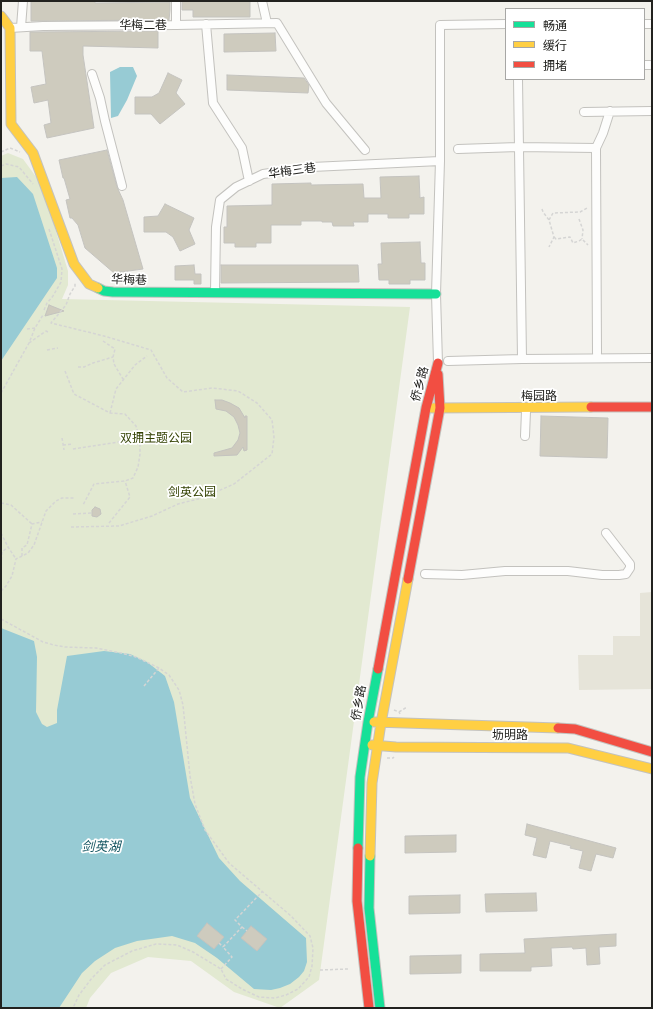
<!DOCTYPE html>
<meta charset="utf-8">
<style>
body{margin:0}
#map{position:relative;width:653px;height:1009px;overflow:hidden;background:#f3f2ed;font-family:Mulish,"Noto Sans SC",sans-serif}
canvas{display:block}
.frame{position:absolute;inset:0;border:2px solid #22221f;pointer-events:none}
.legend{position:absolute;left:505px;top:8px;width:140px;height:72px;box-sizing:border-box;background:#fff;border:1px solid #a7a7a5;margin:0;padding:5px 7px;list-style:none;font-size:12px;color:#22221f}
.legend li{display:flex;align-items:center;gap:8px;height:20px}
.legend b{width:20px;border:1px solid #a7a7a5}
</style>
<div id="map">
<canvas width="653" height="1009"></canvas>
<div class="frame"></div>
<ul class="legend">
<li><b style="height:5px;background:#16e098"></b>畅通</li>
<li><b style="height:5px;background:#ffcf43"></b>缓行</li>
<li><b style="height:5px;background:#f24e42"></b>拥堵</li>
</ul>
</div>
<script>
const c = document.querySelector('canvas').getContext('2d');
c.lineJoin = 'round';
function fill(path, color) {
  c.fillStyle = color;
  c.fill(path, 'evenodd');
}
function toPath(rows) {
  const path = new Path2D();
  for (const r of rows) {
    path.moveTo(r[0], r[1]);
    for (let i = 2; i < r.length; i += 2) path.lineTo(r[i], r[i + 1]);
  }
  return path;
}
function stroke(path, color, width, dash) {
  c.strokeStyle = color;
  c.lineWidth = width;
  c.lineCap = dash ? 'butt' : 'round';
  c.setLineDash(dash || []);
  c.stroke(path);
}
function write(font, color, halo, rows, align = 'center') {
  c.font = font + ' Mulish,"Noto Sans SC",sans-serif';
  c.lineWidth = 3.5;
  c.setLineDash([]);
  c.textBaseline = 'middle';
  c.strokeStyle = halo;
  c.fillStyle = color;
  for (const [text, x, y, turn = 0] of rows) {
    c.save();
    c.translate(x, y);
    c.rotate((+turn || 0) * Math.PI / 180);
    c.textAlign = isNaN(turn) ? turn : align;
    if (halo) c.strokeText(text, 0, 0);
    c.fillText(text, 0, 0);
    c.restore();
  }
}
fill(toPath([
 [652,592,652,689,579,690,578,655,613,655,613,636,640,636,640,593]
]), '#e6e4d9');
fill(toPath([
 [8,153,23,159,42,185,68,271,68,285,62,299,410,307,319,980,280,1008,234,992,191,961,148,957,111,973,90,998,86,1008,1,1008,1,156]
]), '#e2e9d1');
fill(toPath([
 [120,67,133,67,137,76,127,100,118,116,111,118,110,72],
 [17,177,33,194,57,268,57,278,1,361,1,178],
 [1,628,34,641,37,657,36,712,42,724,47,727,57,723,57,710,67,656,104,651,130,654,147,662,165,676,174,702,190,798,219,858,240,881,306,938,307,962,304,971,299,977,290,984,280,988,271,990,254,989,217,958,195,943,172,936,137,941,115,948,95,961,82,973,59,1008,1,1008]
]), '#97cbd4');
const building = toPath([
 [31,1,95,1,95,3,170,2,170,10,169,20,31,21,31,1],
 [182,1,250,1,250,17,193,17,193,10,182,10,182,1],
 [158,31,158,48,83,46,83,55,94,128,47,138,44,125,51,123,48,100,34,103,31,87,46,84,42,51,30,51,30,32,158,31],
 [275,33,276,51,224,52,224,34,275,33],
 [168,73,182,80,176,93,185,104,160,124,151,114,135,114,135,97,152,97,159,93,168,73],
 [227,75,304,78,309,85,308,93,227,90,227,75],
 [107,150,117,187,123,200,143,269,114,273,85,248,78,225,72,218,70,218,66,200,70,199,64,178,63,178,59,160,107,150],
 [419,176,420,198,424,197,424,214,409,214,409,218,388,218,388,214,368,214,368,222,353,222,354,226,333,226,332,222,322,222,322,221,301,221,301,225,271,225,271,243,256,243,256,247,235,247,235,243,224,243,224,227,227,227,227,206,272,205,272,184,311,183,311,185,363,184,364,198,381,198,380,177,419,176],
 [165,204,194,218,189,230,195,244,180,251,173,237,166,232,144,232,144,217,158,216,165,204],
 [420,242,421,263,425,263,425,280,410,280,410,284,389,284,389,280,379,280,378,264,382,264,381,243,420,242],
 [194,265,195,274,201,274,201,284,194,284,194,280,175,280,175,266,194,265],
 [221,265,358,265,359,282,221,283,221,265],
 [49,305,64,311,45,316,49,305],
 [215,400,222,400,230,403,239,408,245,418,245,416,247,416,247,450,244,451,243,447,237,455,214,456,214,453,232,448,238,440,240,433,238,425,234,417,226,411,216,409,215,400],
 [541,416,608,418,607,458,540,456,541,416],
 [95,507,100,509,101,514,97,517,92,516,92,510,95,507],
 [527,824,616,848,613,858,596,854,591,871,579,868,583,851,570,848,571,846,550,841,546,858,533,855,537,838,525,835,527,824],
 [456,835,456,852,405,853,405,836,456,835],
 [536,893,537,911,486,912,485,894,536,893],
 [460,895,460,913,409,914,409,896,460,895],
 [207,923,224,937,214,949,197,936,207,923],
 [251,926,267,939,257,951,241,938,251,926],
 [616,934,616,946,599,947,600,964,587,965,586,948,573,949,572,947,551,948,552,966,531,967,531,971,480,971,480,954,525,953,524,939,616,934],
 [461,955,461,973,410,974,410,956,461,955]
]);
fill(building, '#cecbbe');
stroke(building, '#c4c3bf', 1);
const street = toPath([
 [176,1,176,25],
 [262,1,267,23],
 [206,24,213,103,242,148,249,181],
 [644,24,652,24],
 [21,27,23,1],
 [10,28,43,26,176,25,277,23,326,103,365,150],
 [644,65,650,65],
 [92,74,100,98,105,121,122,186],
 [518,79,522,359],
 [584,112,652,111],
 [596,148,597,353],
 [458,149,518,147,596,148,603,133,610,111],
 [215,292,216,227,220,200,236,187,263,174,312,167,440,161],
 [448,361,522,359,652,358],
 [438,363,436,294,440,161,440,25,506,24],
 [525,436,526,411],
 [425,574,462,575,505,571,568,571,602,575,619,575,626,574,630,568,630,564,606,533]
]);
const fast = toPath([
 [98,288,104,291,113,292,436,294],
 [358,848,360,777,368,722,378,669],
 [370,856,369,908,380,1008]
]);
const slow = toPath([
 [1,16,10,28,11,124,33,153,74,264,89,284,98,288],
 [432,408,591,407],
 [374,722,558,728],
 [372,745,396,747,568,748,652,769],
 [370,856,372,783,381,723,408,579]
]);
const jam = toPath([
 [591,407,652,407],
 [408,579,440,408,438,374],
 [378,669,426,408,438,363],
 [558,728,575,729,652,752],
 [358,848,357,901,369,1008]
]);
stroke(street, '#c3c2be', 10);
stroke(fast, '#c3c2be', 11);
stroke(slow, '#c3c2be', 11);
stroke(jam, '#c3c2be', 11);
stroke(toPath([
 [1,152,10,148,20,152],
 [1,166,6,164,19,167,33,184],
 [542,209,543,212,549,220,554,237,549,247],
 [579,219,583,230,582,239],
 [549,220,553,213,580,212,587,208],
 [554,237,556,239,570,237,573,243,579,241,582,239,588,245],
 [44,310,47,303,53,296,61,282,62,269,49,229],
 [27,329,35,328],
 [103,341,115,349,113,357,114,364,123,379],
 [29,343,46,331,48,332],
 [47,350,58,348],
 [78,367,84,367,93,363,113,357],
 [65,371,74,394,110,413,125,414,136,426,140,439,140,454,138,467,133,478,125,481,94,484,83,505],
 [1,393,29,343,35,328,43,315],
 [110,413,116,389,135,365,147,356],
 [62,438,64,450],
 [63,445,73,444],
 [73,449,158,436],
 [1,503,11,505,32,524],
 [73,514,92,513],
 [109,523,130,497,125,481],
 [71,527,119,526,152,516,178,504,202,498,234,484,272,454,274,437,272,420,257,403,238,391,212,388,183,392,167,378,151,350,104,336,51,323,66,305,70,294,75,286,75,283],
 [1,533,8,547,16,559],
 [22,556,22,548,27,545,32,524,42,522],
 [1,565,2,552,8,547],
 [1,591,6,586,12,576,16,559,28,553,34,545,46,511,56,501,62,498,74,498],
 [1,619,43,642,54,645,65,647,96,648,121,653,136,657,159,668,169,675,179,690,183,705,190,776,195,804,205,830,229,863,291,916,310,936,313,948,312,966,309,977,298,989,286,995,275,998,259,997,242,989,226,979,221,969,193,952,177,945,156,944,132,951,105,965,92,978,79,995,73,1008],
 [144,686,159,668],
 [394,710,399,712,400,714],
 [399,712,407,707],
 [387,758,393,758,394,757],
 [242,927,247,931],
 [219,943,223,947],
 [221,969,232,957,223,947,242,927,235,920,262,892],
 [320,970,348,969]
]), '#d5d5d4', 1.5, [3, 2]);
stroke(street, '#fdfdfc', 8);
stroke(fast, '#16e098', 9);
stroke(slow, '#ffcf43', 9);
stroke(jam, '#f24e42', 9);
write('12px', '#22221f', '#fff', [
 ["华梅二巷",143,25],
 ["华梅三巷",292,171,-8],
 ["华梅巷",129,280,2],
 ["侨乡路",420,384,-75],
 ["梅园路",539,396],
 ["侨乡路",359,703,-80],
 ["坜明路",510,735]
]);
write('12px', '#324000', '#fff', [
 ["双拥主题公园",156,438],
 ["剑英公园",192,492]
]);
write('italic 13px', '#145561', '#fff', [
 ["剑英湖",101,847]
]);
</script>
